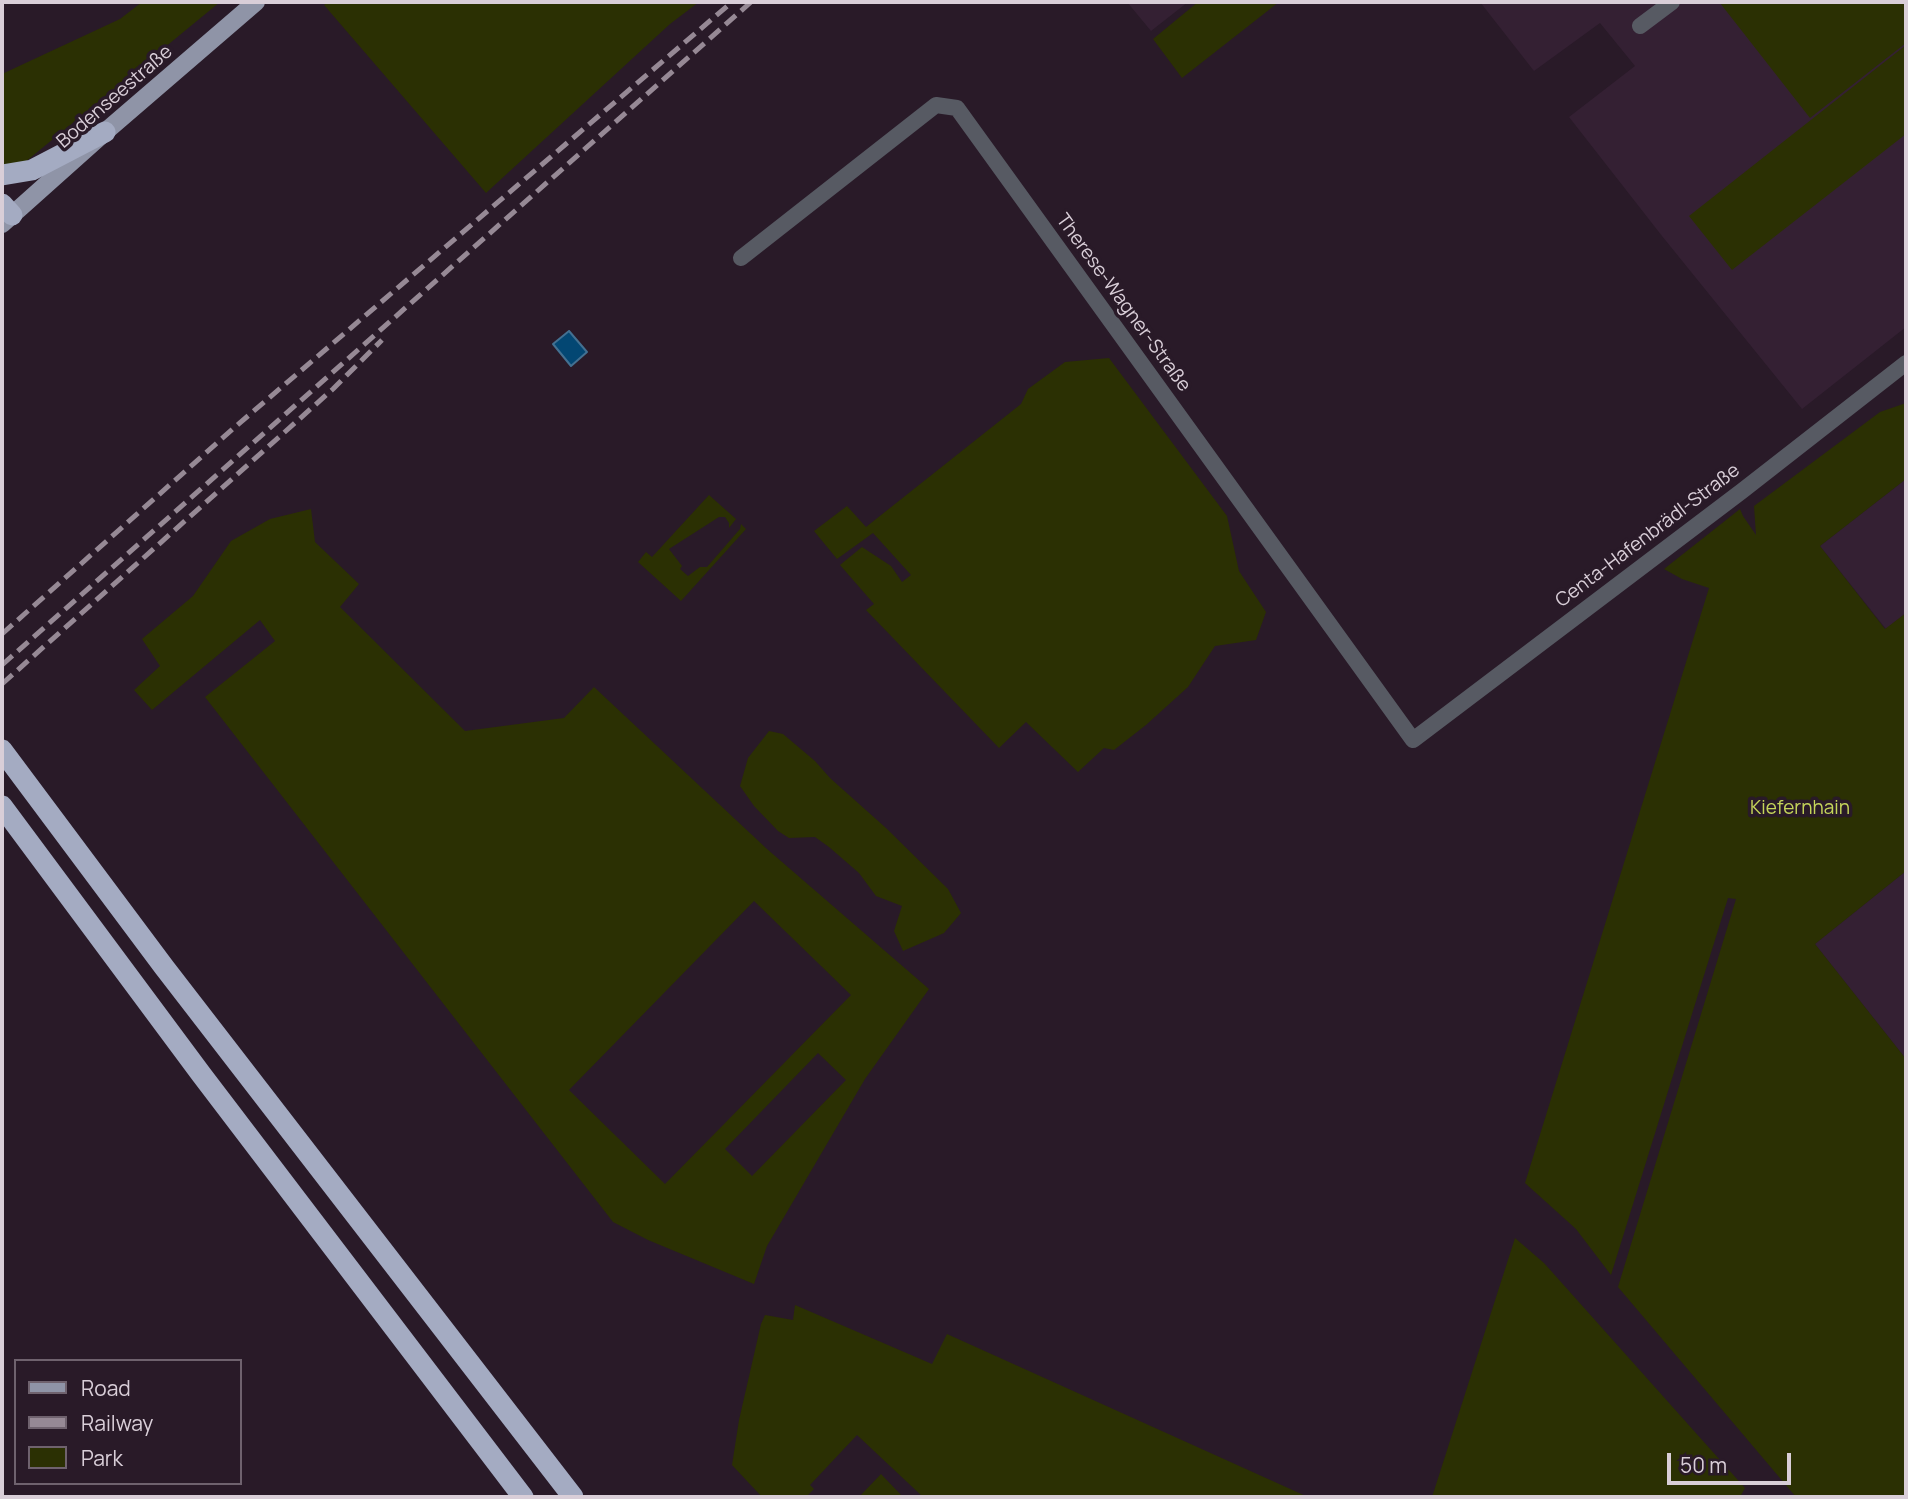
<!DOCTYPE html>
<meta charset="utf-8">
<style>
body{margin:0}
#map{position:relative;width:1908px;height:1499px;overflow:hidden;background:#291a28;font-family:Manrope,sans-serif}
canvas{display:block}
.frame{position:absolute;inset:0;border:4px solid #d9ced8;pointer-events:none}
.legend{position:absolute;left:14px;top:1359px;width:228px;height:126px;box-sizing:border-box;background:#291a28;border:2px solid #6f626e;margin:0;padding:9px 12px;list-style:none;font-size:21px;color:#d9ced8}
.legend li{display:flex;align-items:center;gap:14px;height:35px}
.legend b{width:35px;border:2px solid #6f626e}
.scale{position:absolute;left:1667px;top:1453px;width:124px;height:32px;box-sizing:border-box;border:4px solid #d9ced8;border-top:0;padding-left:9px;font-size:21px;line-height:24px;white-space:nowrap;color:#d9ced8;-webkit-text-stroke:5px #291a28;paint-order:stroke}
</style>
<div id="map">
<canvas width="1908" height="1499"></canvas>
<div class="frame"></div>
<ul class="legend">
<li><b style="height:9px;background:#8f94a7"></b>Road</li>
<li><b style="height:9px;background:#968995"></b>Railway</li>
<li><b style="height:19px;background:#2b3003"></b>Park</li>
</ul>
<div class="scale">50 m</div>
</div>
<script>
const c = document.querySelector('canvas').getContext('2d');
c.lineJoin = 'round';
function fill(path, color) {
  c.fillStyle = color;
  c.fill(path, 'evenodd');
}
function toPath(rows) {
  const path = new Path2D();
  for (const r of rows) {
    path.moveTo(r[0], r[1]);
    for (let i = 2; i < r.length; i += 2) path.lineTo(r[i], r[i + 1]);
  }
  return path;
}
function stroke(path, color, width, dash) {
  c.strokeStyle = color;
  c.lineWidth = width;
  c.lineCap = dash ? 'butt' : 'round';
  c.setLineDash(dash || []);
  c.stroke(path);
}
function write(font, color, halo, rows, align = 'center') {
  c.font = font + ' Manrope,sans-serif';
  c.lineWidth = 7;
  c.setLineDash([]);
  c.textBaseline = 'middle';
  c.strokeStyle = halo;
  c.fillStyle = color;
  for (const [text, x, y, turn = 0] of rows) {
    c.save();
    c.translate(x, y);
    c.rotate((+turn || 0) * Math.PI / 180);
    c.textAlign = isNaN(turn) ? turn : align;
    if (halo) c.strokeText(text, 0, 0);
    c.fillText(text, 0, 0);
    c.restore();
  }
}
fill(toPath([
 [1127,2,1188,2,1151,31],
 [1480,2,1906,2,1906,327,1802,409,1662,236,1569,117,1635,66,1600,23,1534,71],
 [1906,479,1906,613,1886,629,1820,546],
 [1906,871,1906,1059,1815,944]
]), '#342033');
fill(toPath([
 [142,2,220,2,2,181,2,74,120,19],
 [328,2,699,2,670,24,486,193,324,5],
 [1198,2,1279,2,1182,78,1153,39],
 [1722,2,1906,2,1906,43,1810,118,1720,3],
 [1906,45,1906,134,1732,270,1689,216],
 [1109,358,1227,516,1239,571,1266,612,1256,640,1215,646,1188,687,1146,725,1114,750,1104,748,1078,772,1026,722,999,748,866,610,874,604,840,565,862,547,891,566,902,582,911,575,873,533,837,559,814,531,847,506,866,527,1021,404,1028,389,1065,362],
 [1906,403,1906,479,1820,546,1885,629,1906,613,1906,871,1815,944,1906,1059,1906,1497,1796,1497,1618,1287,1736,899,1728,898,1611,1275,1576,1229,1525,1183,1709,588,1682,579,1664,569,1740,509,1743,516,1756,535,1754,506,1880,412],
 [709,495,736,519,729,528,729,523,725,517,719,517,669,549,682,566,680,569,688,576,700,567,707,567,740,529,741,524,746,529,681,601,638,562,646,552,652,557],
 [311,509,315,542,359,584,340,607,465,731,564,718,594,687,767,849,929,989,865,1079,767,1246,754,1284,648,1240,613,1222,205,697,275,641,260,620,152,710,134,690,160,666,142,639,193,596,231,541,270,519],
 [754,901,851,995,665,1184,569,1090],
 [818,1053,846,1080,752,1176,725,1149],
 [769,731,783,734,815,761,830,778,886,828,948,889,961,913,944,933,903,951,894,931,902,906,876,896,859,873,829,847,815,837,789,838,778,831,754,806,740,786,748,758],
 [1515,1238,1544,1263,1745,1488,1740,1497,1432,1497],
 [795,1305,932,1364,947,1334,1308,1497,923,1497,857,1435,810,1485,814,1489,806,1497,762,1497,732,1465,739,1420,761,1324,765,1315,793,1320],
 [881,1474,903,1497,859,1497]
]), '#2b3003');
const water = toPath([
 [569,331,587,352,571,366,553,344,569,331]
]);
fill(water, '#034773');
stroke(water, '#437091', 2);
stroke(toPath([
 [1640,26,1672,2],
 [741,258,936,105,957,108,1413,740,1742,491,1906,363]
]), '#575a63', 16);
stroke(toPath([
 [2,224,105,132,256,2]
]), '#8f94a7', 18);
stroke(toPath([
 [2,175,32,170,105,132],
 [2,204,12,215],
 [2,750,164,967,573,1497],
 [2,806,201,1074,523,1497]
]), '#a4abc2', 21);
stroke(toPath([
 [2,634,235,427,732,2],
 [2,665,751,2],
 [2,684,333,389,382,340]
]), '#968995', 5, [14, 7]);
write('19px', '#d9ced8', '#291a28', [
 ["Bodenseestraße",115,97,-41],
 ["Therese-Wagner-Straße",1123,303,54],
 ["Centa-Hafenbrädl-Straße",1648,536,-37]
]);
write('19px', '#c5d55a', '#291a28', [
 ["Kiefernhain",1800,809]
]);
</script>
